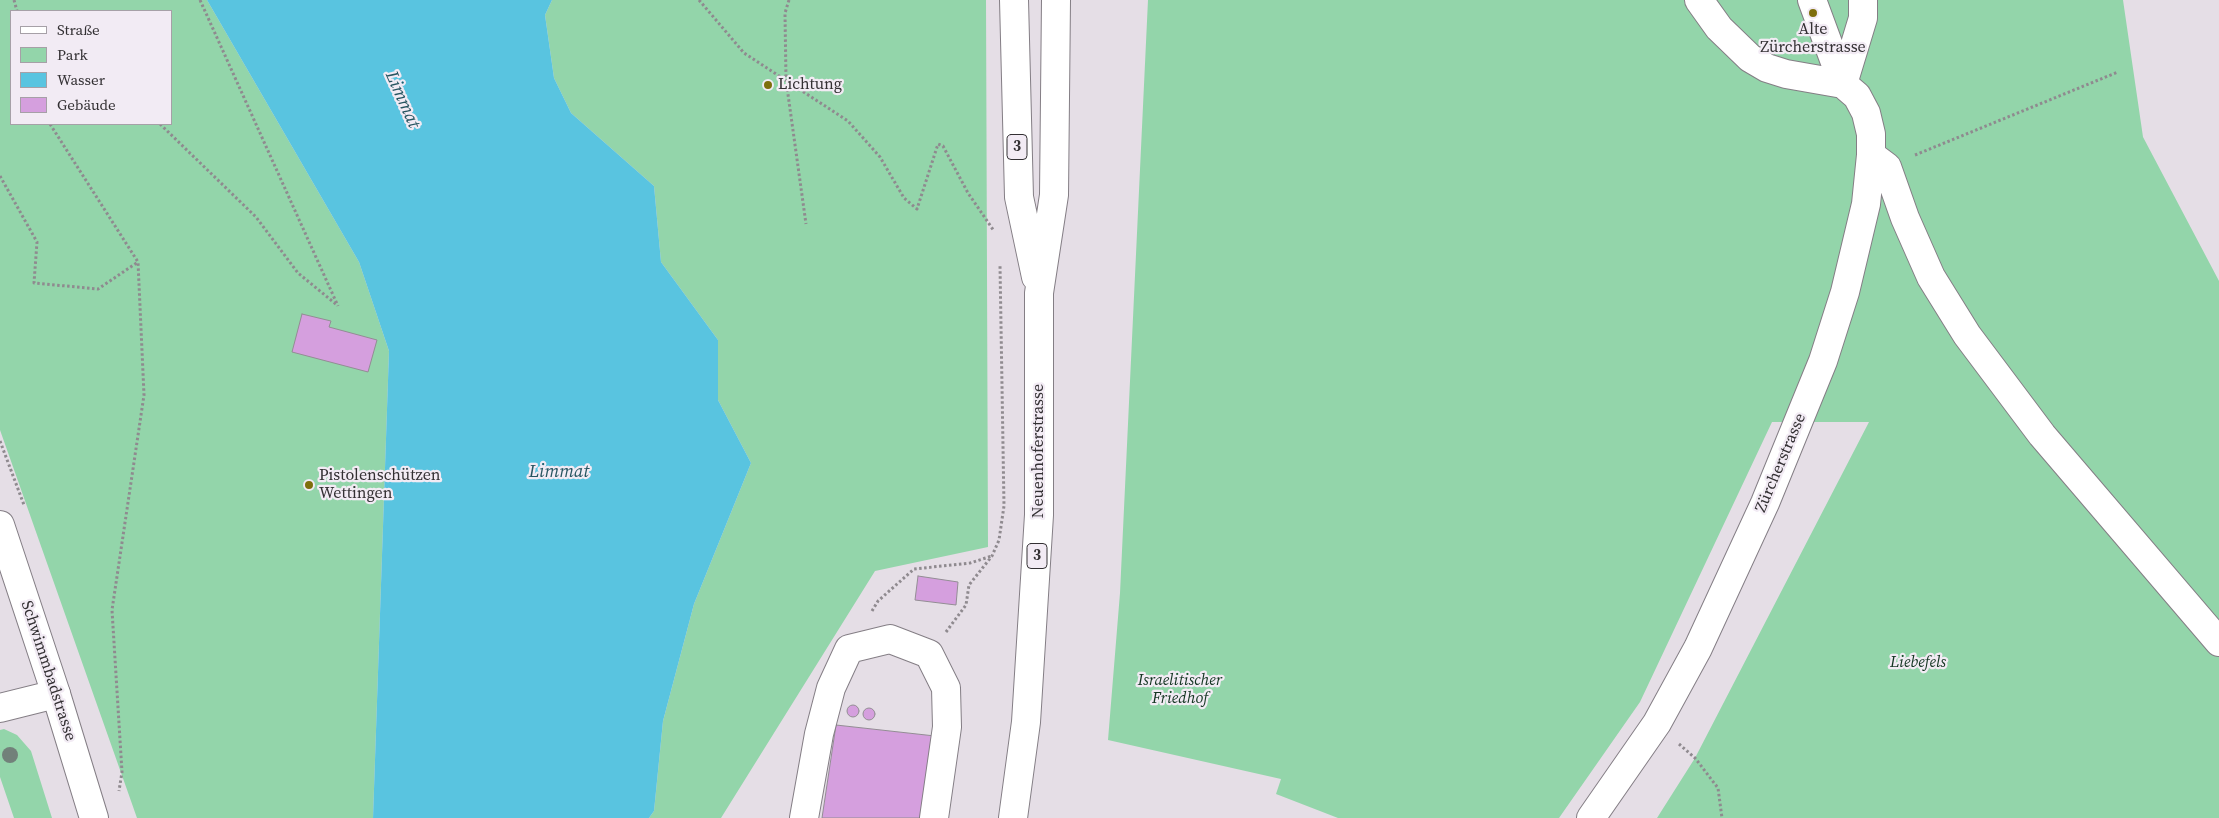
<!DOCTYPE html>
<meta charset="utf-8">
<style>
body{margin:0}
#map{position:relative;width:2219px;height:818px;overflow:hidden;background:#e5dee6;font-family:"Source Serif 4",serif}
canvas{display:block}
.legend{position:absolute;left:10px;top:10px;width:162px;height:115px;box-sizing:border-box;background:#f2ebf4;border:1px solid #a6a0a7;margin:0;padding:6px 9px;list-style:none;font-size:15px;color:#333033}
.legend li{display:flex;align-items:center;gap:10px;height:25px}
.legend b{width:25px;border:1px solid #a6a0a7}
</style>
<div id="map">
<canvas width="2219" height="818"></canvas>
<ul class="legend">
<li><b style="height:6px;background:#fff"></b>Straße</li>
<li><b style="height:14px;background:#93d5aa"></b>Park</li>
<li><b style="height:14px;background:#59c4e0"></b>Wasser</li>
<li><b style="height:14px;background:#d59fde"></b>Gebäude</li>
</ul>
</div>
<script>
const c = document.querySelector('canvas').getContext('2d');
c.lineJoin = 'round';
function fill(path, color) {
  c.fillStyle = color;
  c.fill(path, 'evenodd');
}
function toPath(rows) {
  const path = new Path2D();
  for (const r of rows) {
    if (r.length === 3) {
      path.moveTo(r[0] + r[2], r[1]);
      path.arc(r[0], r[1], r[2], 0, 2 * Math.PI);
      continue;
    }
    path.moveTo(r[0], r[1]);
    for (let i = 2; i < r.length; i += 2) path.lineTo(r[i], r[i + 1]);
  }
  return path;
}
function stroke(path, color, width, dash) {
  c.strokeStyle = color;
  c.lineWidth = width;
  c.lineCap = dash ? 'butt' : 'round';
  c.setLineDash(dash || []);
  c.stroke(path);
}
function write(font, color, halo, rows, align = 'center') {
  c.font = font + ' "Source Serif 4",serif';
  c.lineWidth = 4.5;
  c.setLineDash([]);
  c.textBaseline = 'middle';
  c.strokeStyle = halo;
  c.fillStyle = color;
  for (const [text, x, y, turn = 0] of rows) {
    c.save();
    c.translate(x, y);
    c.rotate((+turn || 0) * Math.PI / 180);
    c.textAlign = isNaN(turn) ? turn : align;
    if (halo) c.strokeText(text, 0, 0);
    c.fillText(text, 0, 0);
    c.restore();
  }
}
fill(toPath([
 [0,0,207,0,359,262,389,351,373,818,137,818,0,430],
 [11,11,171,11,171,124,11,124],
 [552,0,986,0,988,547,875,571,721,818,649,818,654,811,663,721,694,604,751,463,718,400,718,340,661,262,654,186,571,113,554,78,545,15],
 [1148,0,2123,0,2143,137,2219,281,2219,818,1657,818,1695,758,1869,422,1772,422,1640,702,1559,818,1338,818,1276,794,1281,779,1108,740,1120,593],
 [4,729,17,735,31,751,52,818,14,818,0,777,0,730]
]), '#93d5aa');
fill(toPath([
 [207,0,552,0,545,15,554,78,571,113,654,186,661,262,718,340,718,400,751,463,694,604,663,721,654,811,649,818,373,818,389,351,359,262]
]), '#59c4e0');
const building = toPath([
 [302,314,331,321,329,327,377,340,368,372,292,352,302,314],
 [918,576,958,582,956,605,915,600,918,576],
 [853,711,6],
 [869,714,6],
 [836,725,935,736,922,818,822,818,836,725]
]);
fill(building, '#d59fde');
stroke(building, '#938d94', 1);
const minor = toPath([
 [1812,0,1843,84],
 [1843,84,1863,18,1863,0],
 [1871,155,1887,167,1905,218,1931,277,1967,335,2042,435,2219,642],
 [0,708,56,694],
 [804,818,819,734,831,688,849,649,890,639,929,654,946,688,947,727,934,818],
 [1591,818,1657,723,1698,648,1765,503,1823,361,1845,292,1866,204,1871,155,1871,134,1866,113,1857,96,1843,84,1786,74,1767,68,1750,58,1719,28,1699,0]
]);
const major = toPath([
 [1014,0,1019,197,1036,277],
 [0,525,56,694,94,818],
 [1013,818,1026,722,1039,515,1039,293,1054,195,1056,0]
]);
stroke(minor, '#847e85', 30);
stroke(major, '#847e85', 30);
stroke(toPath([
 [14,0,17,11],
 [200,0,338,306],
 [699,0,744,53,848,121,880,157,904,198,917,209,938,144,943,146,968,193,994,231],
 [789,0,785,13,786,80,806,224],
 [50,124,138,262,144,395,112,610,122,772,119,791],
 [160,124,256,217,298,273,337,305],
 [1915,155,2118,72],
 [0,176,37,242,34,283,98,289,138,262],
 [0,441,24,505],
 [872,611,878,601,914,569,970,563,992,556],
 [946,632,966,605,969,585,992,556,999,540,1004,506,1000,265],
 [1679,744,1695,758,1718,788,1722,818]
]), '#8f8a8f', 3, [2.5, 2.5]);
stroke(minor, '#fff', 28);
stroke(major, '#fff', 28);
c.fillStyle = '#72817a';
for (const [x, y] of [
 [10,755]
]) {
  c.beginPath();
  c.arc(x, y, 8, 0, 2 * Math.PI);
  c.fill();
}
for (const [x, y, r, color] of [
 [1813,13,5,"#7e6f0c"],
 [768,85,5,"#7e6f0c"],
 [309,485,5,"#7e6f0c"]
]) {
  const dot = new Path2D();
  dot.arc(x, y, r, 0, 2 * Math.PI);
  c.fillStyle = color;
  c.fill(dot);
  stroke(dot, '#f2ebf4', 2);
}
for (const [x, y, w] of [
 [1017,147,20],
 [1037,556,20]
]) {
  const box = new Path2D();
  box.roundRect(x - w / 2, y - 12.5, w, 25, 4);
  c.fillStyle = '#f2ebf4';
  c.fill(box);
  stroke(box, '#333033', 1);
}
write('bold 15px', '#333033', null, [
 ["3",1017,147],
 ["3",1037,556]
]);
write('16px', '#333033', '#f2ebf4', [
 ["Alte",1813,30,"center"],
 ["Zürcherstrasse",1813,48,"center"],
 ["Lichtung",778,85],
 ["Pistolenschützen",319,476],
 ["Wettingen",319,494]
], 'left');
write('16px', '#333033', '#f2ebf4', [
 ["Neuenhoferstrasse",1039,451,-90],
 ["Zürcherstrasse",1781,463,-67],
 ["Schwimmbadstrasse",48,671,72]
]);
write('italic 16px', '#133521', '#f2ebf4', [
 ["Liebefels",1918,663],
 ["Israelitischer",1180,681],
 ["Friedhof",1180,699]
]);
write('italic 18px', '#275561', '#f2ebf4', [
 ["Limmat",402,100,66],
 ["Limmat",559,472]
]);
</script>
